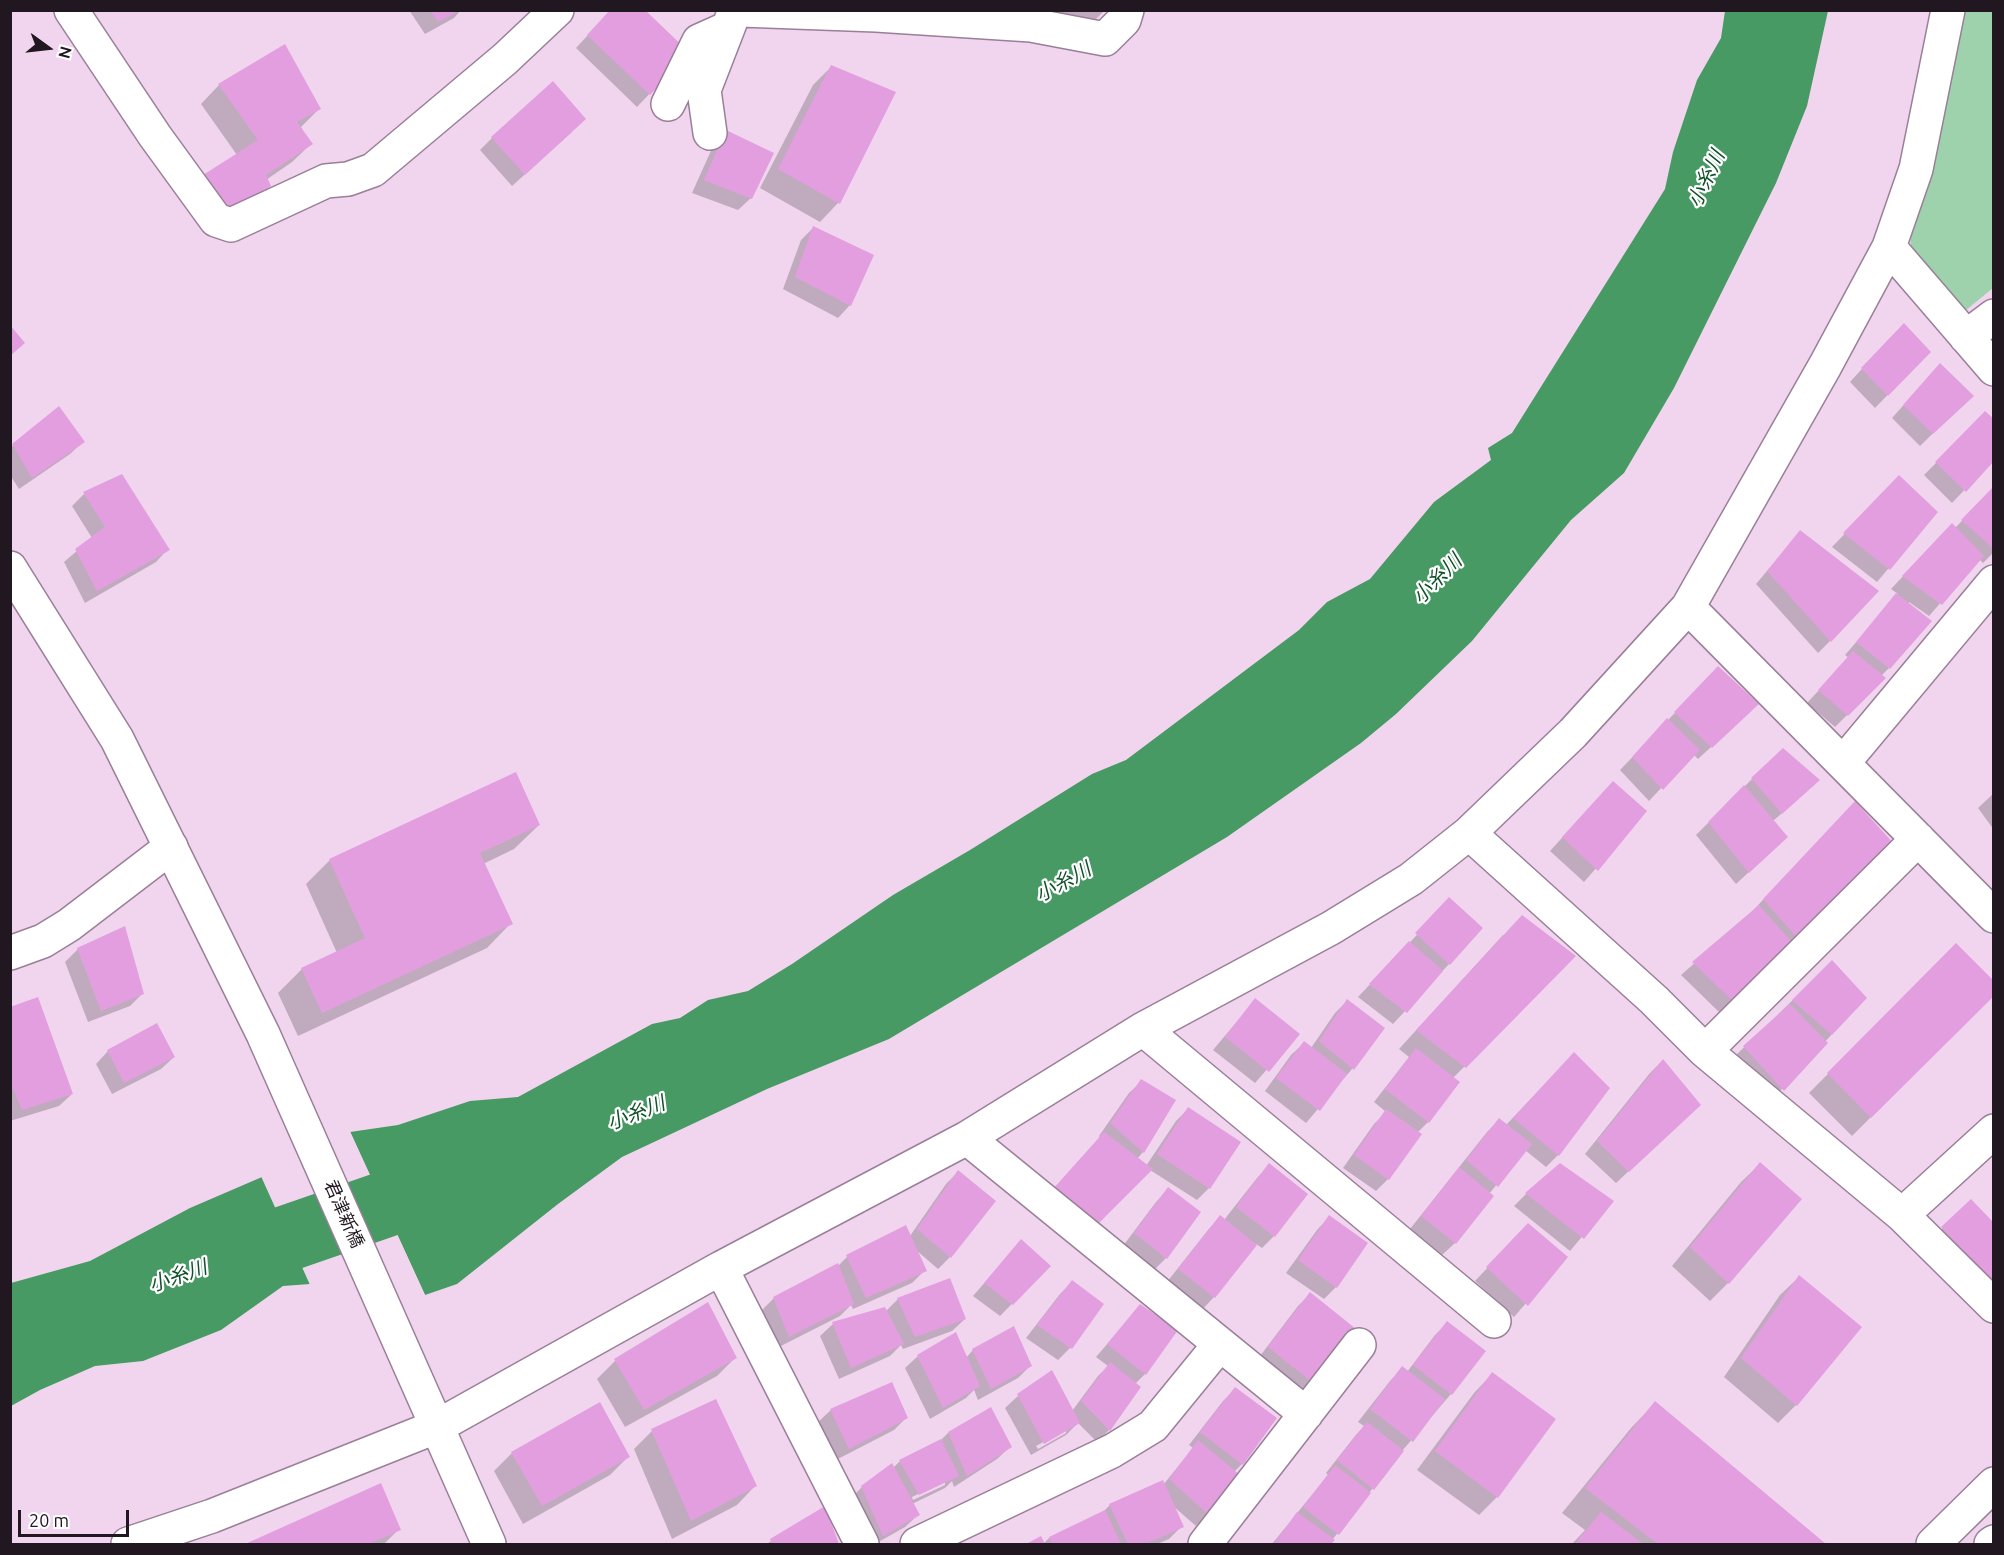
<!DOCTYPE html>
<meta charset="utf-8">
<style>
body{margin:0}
#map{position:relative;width:2004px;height:1555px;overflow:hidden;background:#f1d5ee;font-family:Ubuntu,sans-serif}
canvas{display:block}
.frame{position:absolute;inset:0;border:12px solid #211720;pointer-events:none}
.north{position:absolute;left:18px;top:18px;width:60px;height:60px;-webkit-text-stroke:4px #fff;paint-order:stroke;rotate:105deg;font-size:16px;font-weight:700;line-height:24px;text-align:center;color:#211720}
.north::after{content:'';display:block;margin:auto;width:21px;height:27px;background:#211720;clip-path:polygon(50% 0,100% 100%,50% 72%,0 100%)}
.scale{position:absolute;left:18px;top:1510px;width:111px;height:27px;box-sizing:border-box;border:3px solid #211720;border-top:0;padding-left:8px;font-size:18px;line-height:21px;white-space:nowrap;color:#211720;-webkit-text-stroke:4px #fff;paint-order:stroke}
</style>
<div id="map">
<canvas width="2004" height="1555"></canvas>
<div class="frame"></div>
<div class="north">N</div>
<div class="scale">20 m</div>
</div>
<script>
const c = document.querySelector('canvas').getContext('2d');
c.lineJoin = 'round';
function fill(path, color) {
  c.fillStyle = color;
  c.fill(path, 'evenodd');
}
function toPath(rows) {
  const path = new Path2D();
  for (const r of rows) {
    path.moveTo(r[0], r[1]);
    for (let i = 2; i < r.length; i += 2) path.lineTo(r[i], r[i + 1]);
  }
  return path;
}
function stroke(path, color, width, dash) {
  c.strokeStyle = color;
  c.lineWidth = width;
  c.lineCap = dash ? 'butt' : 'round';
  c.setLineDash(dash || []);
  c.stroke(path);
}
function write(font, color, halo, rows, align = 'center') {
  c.font = font + ' Ubuntu,"Noto Sans JP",sans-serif';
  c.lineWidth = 4.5;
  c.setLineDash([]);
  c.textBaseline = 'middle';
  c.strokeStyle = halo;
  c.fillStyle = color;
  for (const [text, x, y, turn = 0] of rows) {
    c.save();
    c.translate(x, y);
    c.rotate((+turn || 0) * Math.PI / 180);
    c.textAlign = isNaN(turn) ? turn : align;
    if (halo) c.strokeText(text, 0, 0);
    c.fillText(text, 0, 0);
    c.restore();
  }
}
fill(toPath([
 [1959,11,1993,11,1993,288,1965,311,1911,252,1910,226]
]), '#9ed2ac');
fill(toPath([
 [1725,11,1828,11,1807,106,1776,183,1674,388,1624,473,1571,520,1472,641,1396,714,1361,743,1227,837,889,1039,767,1089,622,1157,558,1204,457,1284,425,1295,350,1132,398,1125,470,1101,518,1097,652,1024,680,1018,708,1000,748,991,792,964,893,895,970,850,1092,774,1126,760,1299,630,1327,602,1370,579,1434,502,1491,460,1488,448,1512,433,1665,189,1673,152,1697,80,1721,38],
 [262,1177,310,1284,283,1286,221,1330,143,1361,95,1366,40,1390,11,1406,11,1283,90,1261,190,1208]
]), '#479a63');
fill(toPath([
 [349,1129,425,1295,427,1298,423,1296,347,1133],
 [260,1174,264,1176,313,1283,311,1287]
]), '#f1d5ee');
fill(toPath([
 [409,10,461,10,454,18,425,34],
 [611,10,688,53,637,107,576,48],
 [1046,10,1105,10,1092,23,1046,13],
 [832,66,894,93,838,203,820,222,760,188,813,85],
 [219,85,319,109,301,127,311,144,292,162,266,180,269,185,251,204,237,155,201,104],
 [572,132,512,186,480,150,492,138],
 [726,132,751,198,738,210,692,193,714,144],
 [813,228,850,305,838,318,783,289,801,240],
 [1891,337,1929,352,1875,408,1850,382],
 [1928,378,1959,408,1920,446,1892,418],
 [58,409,83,442,70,454,19,489,10,475,10,448],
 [1985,414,1994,459,1952,503,1924,475],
 [1994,488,1994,552,1983,563,1979,559,1929,616,1909,602,1889,668,1881,676,1884,678,1835,727,1807,703,1849,658,1845,655,1898,594,1891,589,1940,537,1955,528],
 [1887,490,1936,512,1877,582,1832,547],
 [84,494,168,549,156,562,85,603,64,562,92,538,72,506],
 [1800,532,1830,641,1818,653,1756,584],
 [1718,668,1745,716,1698,759,1693,754,1649,801,1620,770],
 [1752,779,1806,792,1773,821,1774,849,1736,884,1696,835],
 [1994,793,1994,830,1978,808],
 [1601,795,1645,812,1584,882,1550,851],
 [1836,822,1893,845,1720,1013,1681,975,1746,918],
 [539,825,514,849,483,864,511,923,487,948,298,1036,278,993,302,969,337,953,306,884,330,860],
 [1450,900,1449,964,1393,1024,1358,997],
 [1503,935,1574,956,1453,1078,1428,1122,1417,1133,1388,1179,1376,1191,1343,1168,1374,1124,1386,1112,1374,1102,1409,1057,1399,1049],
 [1956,945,1994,994,1852,1136,1809,1093],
 [78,949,142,994,130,1006,88,1022,65,962],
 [1832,962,1865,998,1770,1102,1732,1059],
 [1255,1000,1298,1034,1255,1083,1213,1050],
 [1347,1001,1383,1028,1352,1069,1306,1123,1265,1091,1291,1055,1304,1043,1311,1048,1335,1013],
 [10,1008,72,1094,59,1106,10,1121],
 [108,1051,174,1057,161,1069,112,1094,96,1064],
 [1662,1061,1687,1117,1616,1183,1585,1154,1650,1073],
 [1562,1066,1558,1155,1546,1167,1525,1150,1489,1194,1492,1196,1455,1243,1442,1255,1410,1229,1487,1132,1499,1120,1506,1125],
 [1142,1081,1143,1152,1137,1159,1146,1166,1176,1121,1188,1109,1209,1188,1197,1200,1150,1170,1086,1234,1042,1202,1100,1138,1099,1136,1129,1093],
 [1760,1164,1728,1283,1710,1301,1672,1266,1741,1182],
 [1269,1165,1274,1236,1262,1248,1256,1244,1214,1297,1202,1310,1167,1282,1208,1230,1220,1217,1224,1220,1257,1178],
 [958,1172,950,1257,938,1269,916,1250,925,1270,912,1283,853,1309,851,1305,840,1316,777,1348,762,1310,774,1298,838,1266,847,1257,910,1236,946,1184],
 [1168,1189,1166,1258,1154,1270,1123,1246,1156,1202],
 [1526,1194,1612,1201,1570,1251,1514,1206],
 [1971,1201,1994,1287,1930,1240],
 [1329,1217,1336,1287,1324,1299,1286,1273,1317,1230],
 [1528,1225,1566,1257,1514,1317,1475,1281],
 [1021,1241,1049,1266,1000,1316,973,1296],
 [1799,1277,1796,1405,1778,1423,1724,1377,1780,1295],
 [1072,1282,1102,1304,1070,1348,1058,1360,1026,1338,1060,1294],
 [1310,1294,1312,1382,1300,1394,1257,1360,1298,1306],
 [898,1299,965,1319,952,1331,903,1349,901,1345,890,1356,839,1379,820,1336,833,1324,884,1308,886,1311],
 [1140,1306,1145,1374,1135,1384,1139,1387,1109,1430,1097,1442,1078,1423,1066,1435,1031,1455,1005,1408,1018,1396,1051,1373,1072,1411,1098,1376,1108,1366,1096,1357],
 [1066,1430,1066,1433,1038,1449,1036,1446],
 [1447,1323,1451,1394,1402,1451,1329,1544,1272,1544,1328,1475,1326,1473,1355,1436,1364,1426,1358,1422,1390,1381,1402,1368,1407,1372,1435,1335],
 [973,1350,1030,1366,1018,1378,978,1400,974,1390,966,1398,930,1419,905,1368,918,1356,966,1358],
 [735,1358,717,1376,625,1427,597,1379,615,1361],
 [1492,1374,1497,1497,1479,1515,1417,1470,1474,1393],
 [1235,1389,1242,1464,1234,1472,1208,1514,1196,1526,1173,1506,1182,1526,1169,1539,1157,1544,1043,1544,1049,1538,1102,1513,1110,1505,1163,1485,1193,1448,1189,1445,1223,1401],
 [1655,1403,1824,1544,1572,1544,1585,1530,1562,1513,1631,1428],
 [990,1409,1010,1447,997,1459,954,1487,952,1481,945,1488,912,1504,918,1515,905,1527,875,1544,850,1499,862,1487,893,1468,900,1461,941,1440,948,1433],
 [945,1481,945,1485,913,1500,912,1497],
 [831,1410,906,1418,894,1430,836,1460,818,1422],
 [652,1431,755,1486,737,1505,672,1539,634,1449],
 [512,1453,628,1457,610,1475,523,1524,494,1471],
 [380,1485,399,1529,384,1544,248,1544],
 [825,1508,838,1544,767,1544,771,1541]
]), '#0003');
stroke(toPath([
 [204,1267,470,1175]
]), '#479a63', 66);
fill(toPath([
 [430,10,460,10,438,22],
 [610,10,645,10,690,53,650,95,587,35],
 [285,44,321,109,297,122,313,144,266,175,271,186,232,214,203,175,258,140,218,84],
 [831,65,896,92,840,204,778,169],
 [553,81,586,119,525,175,491,137],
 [726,130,774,153,752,199,704,180],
 [813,226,874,255,851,306,795,277],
 [1904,323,1931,352,1888,396,1861,368],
 [10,325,25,343,10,356],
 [1940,363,1974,396,1933,434,1903,405],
 [59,406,85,442,32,478,12,444],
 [1985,411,1994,419,1994,461,1966,492,1935,462],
 [122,474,170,550,97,591,75,549,105,527,83,492],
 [1899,475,1938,512,1890,570,1843,533],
 [1994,486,1994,549,1961,520],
 [1952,523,1984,556,1942,605,1902,576],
 [1800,530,1879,591,1831,642,1767,571],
 [1896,593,1932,621,1890,669,1856,642],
 [1853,651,1886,678,1848,716,1818,690],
 [1718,666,1759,704,1712,748,1674,712],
 [1667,718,1700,750,1663,790,1632,757],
 [1783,748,1820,780,1782,814,1751,778],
 [516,772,540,825,480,853,513,924,322,1013,301,968,365,938,329,859],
 [1613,781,1647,811,1598,871,1562,837],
 [1744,785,1788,837,1749,873,1708,822],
 [1855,801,1895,845,1800,941,1763,899],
 [1449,897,1483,928,1450,965,1415,933],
 [1759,905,1795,946,1734,1002,1692,962],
 [1522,915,1576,956,1466,1068,1416,1030],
 [125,926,144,994,101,1011,77,948],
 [1409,941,1443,971,1407,1013,1369,984],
 [1956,943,1994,981,1994,996,1871,1118,1827,1073],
 [1832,960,1867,998,1832,1035,1792,1000],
 [38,997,73,1094,22,1110,10,1082,10,1007],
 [1255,998,1300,1034,1269,1072,1225,1037],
 [1347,999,1385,1028,1354,1070,1319,1041],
 [1790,1004,1828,1043,1784,1091,1743,1046],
 [157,1023,175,1057,124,1083,107,1050],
 [1304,1041,1347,1074,1320,1111,1276,1078],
 [1416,1048,1460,1082,1429,1123,1385,1089],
 [1574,1052,1610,1088,1559,1156,1513,1118],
 [1663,1059,1701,1105,1629,1172,1597,1141],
 [1141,1079,1176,1100,1144,1153,1110,1123],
 [1188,1107,1241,1142,1210,1189,1157,1154],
 [1386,1109,1422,1134,1389,1180,1354,1155],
 [1499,1118,1532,1144,1498,1187,1466,1160],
 [1104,1132,1153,1169,1099,1223,1053,1189],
 [1760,1162,1802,1199,1729,1284,1690,1247],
 [1269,1163,1308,1194,1275,1237,1236,1207],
 [1560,1163,1614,1201,1584,1239,1525,1193],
 [1459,1167,1494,1196,1456,1244,1421,1216],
 [958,1170,996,1201,951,1258,917,1229],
 [1168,1187,1201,1212,1167,1259,1134,1233],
 [1971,1199,1994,1223,1994,1283,1941,1227],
 [1220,1215,1257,1245,1215,1298,1178,1269],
 [1329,1215,1368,1243,1337,1288,1298,1260],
 [1528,1223,1568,1257,1528,1306,1486,1267],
 [906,1225,927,1271,866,1298,846,1255],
 [1021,1239,1051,1266,1013,1305,984,1283],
 [838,1263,854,1304,789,1337,773,1297],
 [1799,1275,1862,1327,1797,1406,1741,1358],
 [950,1278,966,1319,915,1337,897,1298],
 [1072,1280,1104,1304,1072,1349,1037,1325],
 [1310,1292,1356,1329,1313,1383,1268,1347],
 [708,1302,737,1358,644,1410,614,1359],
 [1140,1304,1178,1330,1146,1375,1107,1344],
 [885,1307,904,1344,851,1368,832,1322],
 [1447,1321,1486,1351,1452,1395,1413,1365],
 [1014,1326,1032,1366,991,1389,972,1349],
 [956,1332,980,1386,943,1408,917,1355],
 [1110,1362,1141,1387,1110,1431,1081,1401],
 [1402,1366,1445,1399,1413,1442,1370,1409],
 [1052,1370,1080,1423,1044,1444,1017,1394],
 [1492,1372,1556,1419,1498,1498,1435,1451],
 [892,1382,908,1418,849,1449,830,1409],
 [1235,1387,1277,1418,1243,1465,1200,1432],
 [716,1399,757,1486,691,1521,651,1429],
 [1655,1401,1826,1544,1658,1544,1585,1488],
 [600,1402,630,1457,542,1506,511,1452],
 [991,1407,1012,1447,967,1476,948,1432],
 [1367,1422,1404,1451,1374,1490,1337,1460],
 [941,1439,959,1476,919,1495,899,1460],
 [1198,1440,1241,1476,1209,1515,1169,1479],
 [892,1463,920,1515,883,1536,861,1486],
 [1335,1465,1371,1493,1339,1535,1303,1507],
 [1163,1480,1184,1527,1145,1544,1128,1544,1109,1504],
 [381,1483,401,1530,368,1544,245,1544],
 [825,1506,839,1544,772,1544,770,1539],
 [1105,1510,1121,1544,1052,1544,1049,1537],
 [1297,1512,1335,1540,1331,1544,1274,1544],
 [1601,1512,1643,1544,1575,1544],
 [1041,1536,1045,1544,1026,1544]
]), '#e39edf');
const minor = toPath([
 [71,10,155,136,216,220,231,225,326,181,348,179,373,170,505,59,557,10],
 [741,10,876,15,1031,25,1105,39,1124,20,1127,10],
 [668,104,699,41,728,28],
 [710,133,704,90,735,10],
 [1889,247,1994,369],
 [1966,337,1994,316],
 [1688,607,1994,916],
 [1843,763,1994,582],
 [1469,833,1654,1000,1705,1051,1902,1215,1994,1306],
 [10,953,43,941,69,925,171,847],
 [1143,1029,1494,1321],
 [1705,1051,1918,839],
 [967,1138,1306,1414],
 [1902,1215,1994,1131],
 [721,1268,862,1544],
 [128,1544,212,1516,438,1426,721,1268,967,1138,1143,1029,1331,928,1411,879,1469,833,1573,733,1688,607,1825,366,1889,247,1916,169,1948,10],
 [917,1544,1112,1451,1153,1426,1220,1344],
 [1205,1544,1359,1345]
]);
const tertiary = toPath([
 [10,568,117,739,263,1034,489,1544]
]);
const secondary = toPath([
 [1933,1544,1994,1484],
 [1991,1544,1994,1542]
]);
stroke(minor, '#997f97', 36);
stroke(tertiary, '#997f97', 36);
stroke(secondary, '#997f97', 36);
stroke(minor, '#fff', 33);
stroke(tertiary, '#fff', 33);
stroke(secondary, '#fff', 33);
write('18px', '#211720', '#fff', [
 ["君津新橋",344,1214,66]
]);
write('italic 20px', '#12502b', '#fff', [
 ["小糸川",1706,179,-65],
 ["小糸川",1437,579,-45],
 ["小糸川",1063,882,-29],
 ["小糸川",636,1113,-21],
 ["小糸川",178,1276,-19]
]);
</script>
